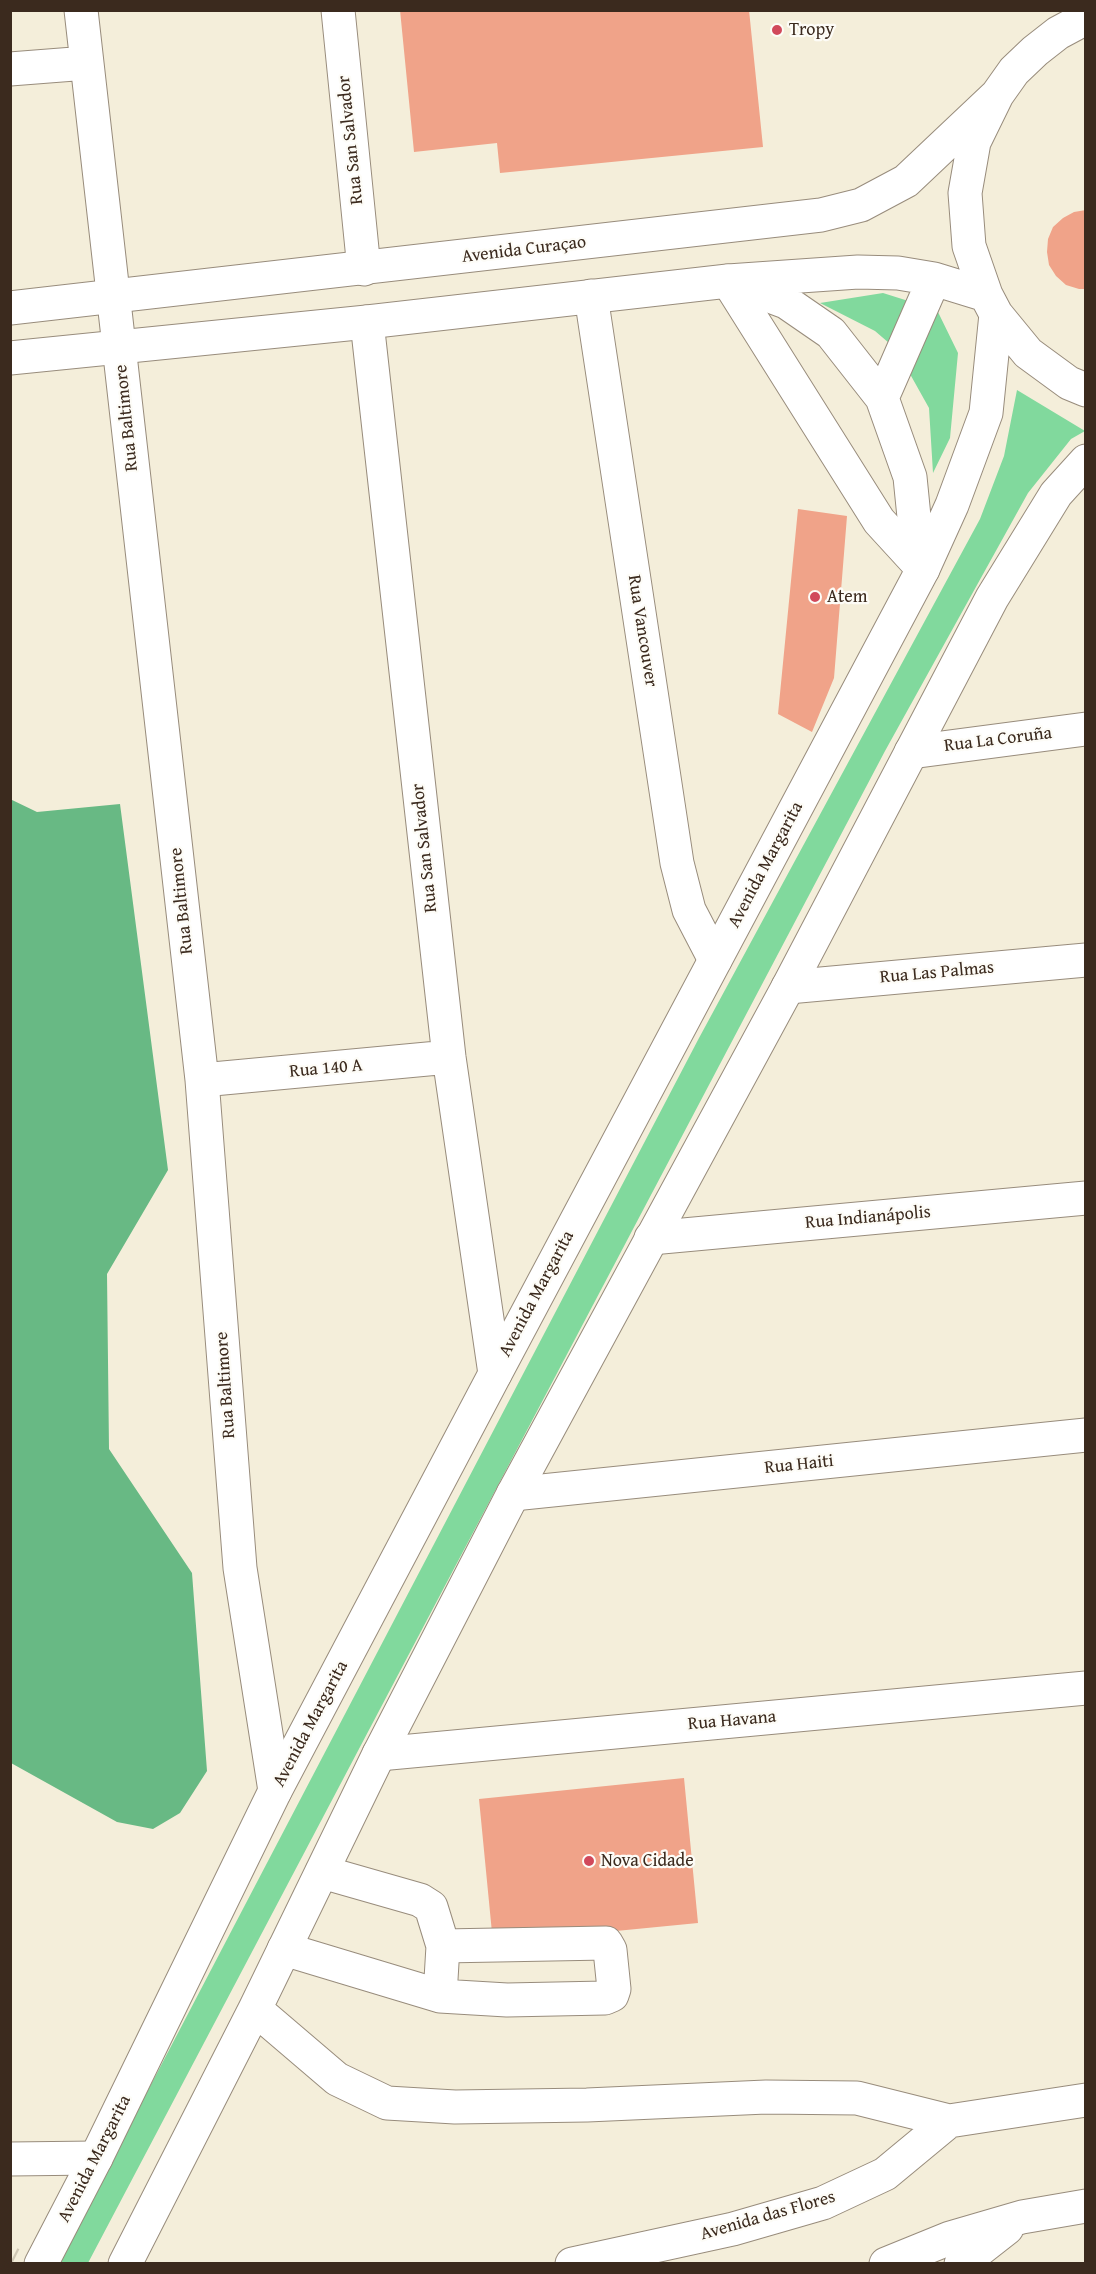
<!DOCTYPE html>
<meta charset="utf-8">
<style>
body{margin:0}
#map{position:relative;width:1096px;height:2274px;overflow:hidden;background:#f4eeda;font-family:"Gentium Book Plus",serif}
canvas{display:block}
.frame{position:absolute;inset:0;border:12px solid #3b2a1e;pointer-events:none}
</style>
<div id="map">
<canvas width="1096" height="2274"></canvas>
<div class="frame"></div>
</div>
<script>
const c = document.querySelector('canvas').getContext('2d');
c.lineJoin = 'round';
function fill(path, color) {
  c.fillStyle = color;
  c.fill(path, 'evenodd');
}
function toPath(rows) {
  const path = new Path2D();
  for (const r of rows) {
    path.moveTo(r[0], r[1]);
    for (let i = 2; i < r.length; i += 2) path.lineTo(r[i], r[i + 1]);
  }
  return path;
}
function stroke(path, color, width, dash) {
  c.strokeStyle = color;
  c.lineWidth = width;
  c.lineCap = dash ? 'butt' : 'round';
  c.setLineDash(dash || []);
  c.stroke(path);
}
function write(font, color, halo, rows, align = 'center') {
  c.font = font + ' "Gentium Book Plus",serif';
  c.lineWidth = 4.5;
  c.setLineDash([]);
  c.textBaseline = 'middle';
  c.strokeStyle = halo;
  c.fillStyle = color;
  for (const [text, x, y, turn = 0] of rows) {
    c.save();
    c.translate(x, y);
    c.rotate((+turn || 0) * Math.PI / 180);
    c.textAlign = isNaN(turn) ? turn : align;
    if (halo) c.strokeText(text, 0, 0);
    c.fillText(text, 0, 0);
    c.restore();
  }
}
fill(toPath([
 [883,293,937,310,958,353,950,438,933,473,929,408,896,349,875,331,820,303],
 [1017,390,1085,431,1071,439,1028,493,885,751,88,2263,57,2264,699,1038,980,519,1004,456]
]), '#81d99d');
fill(toPath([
 [10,799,37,812,120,804,168,1170,107,1274,109,1449,192,1573,207,1771,180,1813,153,1829,117,1822,11,1763]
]), '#68b984');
fill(toPath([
 [400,10,749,10,763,147,500,173,497,143,414,152],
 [1086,210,1086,289,1079,289,1066,285,1056,276,1049,265,1047,252,1048,239,1053,227,1063,218,1074,212],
 [798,509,847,516,834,678,812,732,778,714],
 [684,1778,698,1923,493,1943,479,1799]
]), '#f0a389');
stroke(toPath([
 [10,2263,12,2264]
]), '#cfc7b4', 33, [33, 16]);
const minor = toPath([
 [81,10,202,1080,240,1568,275,1791],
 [338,10,364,269],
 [10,69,87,63],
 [728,281,879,521,923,569],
 [591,296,677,863,689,910,715,960],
 [367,322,449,1057,495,1374],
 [911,752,1086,729],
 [788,987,1086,960],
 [202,1080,449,1057],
 [651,1238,1086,1198],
 [513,1494,1086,1435],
 [379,1754,1086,1688],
 [322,1872,420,1900,431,1907,443,1946,440,1996],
 [284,1949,440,1996,507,2000,605,1998,612,1995,614,1989,610,1950,606,1943,443,1946],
 [10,2159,96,2158]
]);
const major = toPath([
 [1086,18,1058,33,1035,51,1014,71,997,95,974,142,965,193,969,246,986,295,996,314,1028,353,1069,383,1086,390],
 [738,284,786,302,831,333,882,398,910,477,914,517,923,569],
 [10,308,821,215,861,205,906,181,997,95],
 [10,358,367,322,728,281,858,272,898,273,934,279,986,295],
 [882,398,934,279],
 [255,2009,337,2079,387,2103,455,2107,587,2105,766,2097,857,2098,949,2121],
 [41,2264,96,2158,275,1791,495,1374,923,569,952,505,986,413,996,314],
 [125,2264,255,2009,379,1754,513,1494,788,987,992,598,1056,494,1086,461],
 [572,2264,733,2229,823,2203,885,2174,949,2121,1086,2100],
 [886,2264,950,2238,1022,2217,1086,2206],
 [961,2264,1007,2228]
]);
stroke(minor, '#988c7c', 35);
stroke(major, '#988c7c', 35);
stroke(minor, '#fff', 33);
stroke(major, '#fff', 33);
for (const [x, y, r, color] of [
 [777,30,6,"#d1495b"],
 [815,597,6,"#d1495b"],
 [589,1861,6,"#d1495b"]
]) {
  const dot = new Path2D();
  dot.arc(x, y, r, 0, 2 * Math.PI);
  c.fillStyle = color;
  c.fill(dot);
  stroke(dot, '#fdfcf7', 2);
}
write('18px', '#3b2a1e', '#fdfcf7', [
 ["Tropy",789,30],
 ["Atem",827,597],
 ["Nova Cidade",601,1861]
], 'left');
write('18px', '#3b2a1e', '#fdfcf7', [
 ["Rua San Salvador",351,140,-96],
 ["Avenida Curaçao",524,250,-7],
 ["Rua Baltimore",127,418,-96],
 ["Rua Vancouver",642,631,81],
 ["Rua La Coruña",998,740,-7],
 ["Rua San Salvador",425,848,-96],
 ["Avenida Margarita",766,865,-62],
 ["Rua Baltimore",182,901,-96],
 ["Rua Las Palmas",937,973,-5],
 ["Rua 140 A",326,1069,-5],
 ["Rua Indianápolis",868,1218,-5],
 ["Avenida Margarita",537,1294,-62],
 ["Rua Baltimore",226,1385,-94],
 ["Rua Haiti",799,1465,-6],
 ["Rua Havana",732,1721,-5],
 ["Avenida Margarita",311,1724,-62],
 ["Avenida Margarita",95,2159,-63],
 ["Avenida das Flores",768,2216,-16]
]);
</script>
